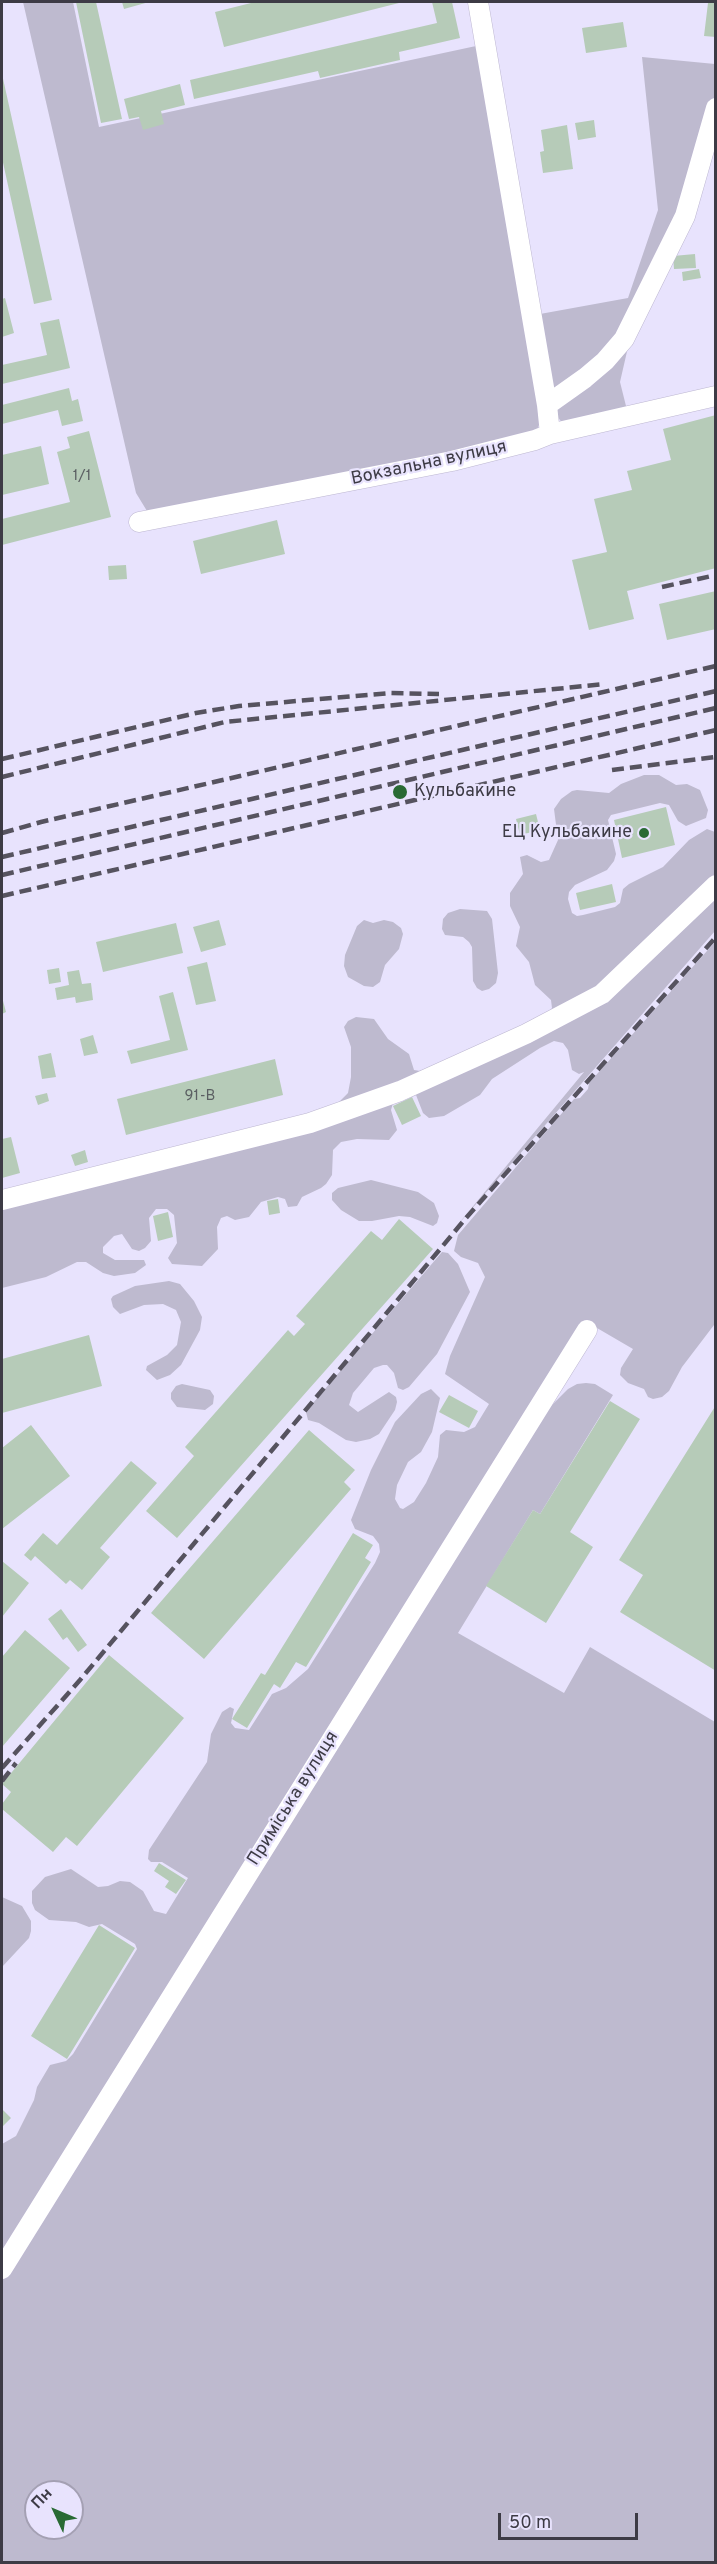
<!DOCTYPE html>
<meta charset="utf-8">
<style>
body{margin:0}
#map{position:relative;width:717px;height:2564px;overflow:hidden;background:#e8e3fd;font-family:Overpass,sans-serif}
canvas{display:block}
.frame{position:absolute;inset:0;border:3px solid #3d3b45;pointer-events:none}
.north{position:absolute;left:24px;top:2480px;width:60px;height:60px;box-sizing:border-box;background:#e8e3fd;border:2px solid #a4a0b3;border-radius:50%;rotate:314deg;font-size:16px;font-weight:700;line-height:24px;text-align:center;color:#3d3b45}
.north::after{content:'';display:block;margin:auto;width:21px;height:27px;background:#296a34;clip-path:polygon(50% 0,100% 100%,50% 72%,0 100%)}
.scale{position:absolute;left:498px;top:2513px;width:140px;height:27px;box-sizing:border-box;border:3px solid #3d3b45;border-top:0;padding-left:8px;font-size:18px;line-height:21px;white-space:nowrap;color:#3d3b45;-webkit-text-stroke:4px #e8e3fd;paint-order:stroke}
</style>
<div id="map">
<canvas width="717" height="2564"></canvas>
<div class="frame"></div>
<div class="north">Пн</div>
<div class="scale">50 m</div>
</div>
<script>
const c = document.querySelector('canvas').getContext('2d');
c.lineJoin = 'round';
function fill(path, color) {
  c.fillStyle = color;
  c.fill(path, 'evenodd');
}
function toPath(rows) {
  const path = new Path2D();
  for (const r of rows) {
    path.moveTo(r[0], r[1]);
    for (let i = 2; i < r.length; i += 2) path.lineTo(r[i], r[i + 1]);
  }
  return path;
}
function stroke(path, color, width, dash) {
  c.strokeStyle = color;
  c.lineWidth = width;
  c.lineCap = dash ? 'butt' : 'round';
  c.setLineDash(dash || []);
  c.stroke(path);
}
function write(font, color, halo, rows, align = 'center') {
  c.font = font + ' Overpass,sans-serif';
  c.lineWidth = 4.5;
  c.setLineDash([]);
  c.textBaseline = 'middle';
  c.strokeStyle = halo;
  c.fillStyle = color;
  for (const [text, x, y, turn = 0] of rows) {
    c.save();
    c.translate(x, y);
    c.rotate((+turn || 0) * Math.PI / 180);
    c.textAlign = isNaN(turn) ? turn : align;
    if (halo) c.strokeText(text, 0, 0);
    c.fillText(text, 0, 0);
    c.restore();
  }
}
fill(toPath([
 [23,2,73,2,99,127,476,46,523,318,540,422,537,430,528,437,147,511,136,493],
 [642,57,715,64,715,122,631,334,620,382,627,410,564,425,556,415,540,314,628,298,658,210],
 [644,775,659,775,676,785,687,784,700,790,708,810,706,818,686,826,678,821,669,805,660,803,611,815,608,820,616,854,614,861,607,870,575,885,569,892,568,899,572,913,577,916,583,915,615,907,620,903,623,889,629,884,663,867,689,840,707,829,715,832,715,931,455,1228,584,1072,579,1074,572,1070,568,1050,563,1043,554,1041,540,1048,492,1079,480,1095,444,1116,429,1118,423,1113,416,1095,393,1103,391,1110,397,1130,389,1140,357,1139,341,1142,333,1150,332,1175,326,1184,321,1188,302,1197,297,1206,288,1207,285,1199,278,1197,261,1202,249,1217,235,1220,227,1216,221,1218,217,1227,218,1249,202,1266,172,1264,168,1258,177,1243,174,1215,167,1209,156,1209,149,1218,151,1241,145,1248,139,1251,132,1249,122,1234,114,1236,103,1247,103,1253,115,1260,144,1260,146,1265,135,1273,114,1276,103,1273,86,1262,77,1262,46,1277,2,1288,2,1205,335,1106,348,1093,351,1077,351,1047,344,1027,348,1021,356,1017,374,1019,388,1039,409,1054,414,1070,420,1071,547,1015,552,1008,551,1000,535,985,529,962,516,946,520,927,510,906,510,893,523,874,520,857,527,855,541,862,549,860,558,840,554,809,561,799,572,791,577,790,609,793,621,784],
 [460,909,487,911,492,919,498,973,496,983,489,989,482,991,477,988,473,981,472,947,469,942,463,937,445,935,442,929,443,919,448,913],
 [364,920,373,923,384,920,393,922,401,928,403,934,399,949,385,965,380,982,373,987,364,986,348,977,344,966,345,955,357,926],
 [715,942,714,1325,682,1367,669,1391,662,1397,653,1399,648,1397,644,1389,628,1383,620,1375,621,1368,633,1349,585,1321,581,1323,2,2256,2,2144,16,2136,34,2100,37,2087,50,2065,66,2061,73,2054,137,1949,135,1944,102,1924,89,1927,76,1922,49,1920,35,1910,32,1903,32,1891,45,1877,71,1869,98,1887,108,1886,120,1881,130,1882,143,1891,154,1911,166,1914,188,1878,162,1862,151,1862,148,1859,149,1850,207,1762,211,1734,222,1712,230,1707,234,1709,231,1723,235,1728,249,1730,272,1694,286,1688,308,1669,375,1563,380,1552,379,1544,373,1536,355,1529,351,1520,371,1470,395,1422,421,1394,431,1389,440,1398,432,1432,421,1452,408,1462,397,1485,395,1499,400,1508,403,1509,414,1502,426,1483,438,1457,440,1435,446,1430,464,1432,475,1427,489,1404,445,1374,450,1356,485,1277,478,1263,461,1257,454,1251,458,1235,574,1099,580,1098,588,1089,589,1083],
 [371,1180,418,1192,434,1203,439,1216,437,1223,433,1226,410,1217,399,1216,372,1221,359,1221,341,1210,332,1200,332,1193,338,1188],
 [442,1252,448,1253,458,1264,470,1292,437,1354,409,1387,403,1390,398,1388,394,1373,387,1365,383,1365,374,1368,353,1393,349,1405,358,1412,389,1392,396,1397,397,1402,395,1410,379,1434,370,1439,356,1442,346,1440,319,1423,308,1420,306,1412,313,1403],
 [169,1281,180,1284,194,1301,202,1317,200,1330,181,1365,170,1375,157,1380,146,1370,147,1366,167,1355,177,1345,181,1322,176,1310,163,1304,144,1305,120,1314,113,1307,111,1299,113,1296,135,1286],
 [586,1383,595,1384,613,1395,540,1514,533,1510,458,1633,564,1693,590,1647,715,1722,715,2562,2,2562,2,2275,549,1408,568,1389,577,1384],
 [36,2492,72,2492,72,2528,36,2528],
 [182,1384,210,1390,214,1396,213,1404,205,1410,177,1407,171,1399,171,1393,176,1386],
 [2,1897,22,1906,31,1921,31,1931,29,1938,2,1967]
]), '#bebacf');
fill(toPath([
 [76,2,96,2,122,119,101,123],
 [122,2,149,2,124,9],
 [255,2,403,2,224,47,215,12],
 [432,2,452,2,460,38,399,52,400,60,320,78,318,71,194,99,190,80,437,23],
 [708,3,716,3,716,37,704,36],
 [623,22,627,47,586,53,582,28],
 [2,74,52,300,34,304,2,158],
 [180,84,185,105,161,111,164,124,143,130,139,117,129,119,124,99],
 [594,120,596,137,578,140,575,123],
 [567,125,573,169,543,173,540,152,544,151,541,130],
 [695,254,696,268,674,269,673,256],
 [699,269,701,278,683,281,682,272],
 [5,298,14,333,2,337,2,299],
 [59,319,70,368,2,384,2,365,47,355,40,323],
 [69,388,72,401,78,399,83,421,62,426,58,410,2,424,2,405],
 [716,415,716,568,627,591,634,619,589,630,572,560,607,552,594,499,632,490,627,471,671,460,663,429],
 [89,431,111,517,2,545,2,519,70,502,57,452,70,448,67,437],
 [41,446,49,484,2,495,2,455],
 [277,520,285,554,201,574,193,541],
 [126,565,127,579,109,580,108,566],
 [716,591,716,629,667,640,659,604],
 [666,807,675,845,622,858,614,820],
 [536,814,540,830,520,835,516,819],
 [612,884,616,902,580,910,576,893],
 [219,920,226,945,201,952,193,927],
 [176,923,183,953,103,972,96,942],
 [207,962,216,1001,196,1005,187,967],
 [59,968,61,982,49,984,47,970],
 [79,970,82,984,91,983,93,1000,76,1003,75,997,57,1000,55,988,69,985,67,972],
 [173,992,188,1050,131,1064,127,1051,170,1040,159,996],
 [2,997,6,1012,2,1014],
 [93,1035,98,1053,84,1056,80,1039],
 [51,1053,56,1077,42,1079,38,1056],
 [275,1059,283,1095,126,1135,117,1099],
 [47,1093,49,1101,38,1105,35,1096],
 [412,1097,421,1116,402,1125,393,1106],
 [11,1137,20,1173,2,1178,2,1139],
 [85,1150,88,1162,75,1166,71,1155],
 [278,1199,280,1213,269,1215,267,1201],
 [168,1212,173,1237,158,1241,153,1216],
 [399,1219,433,1249,177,1538,146,1511,194,1456,185,1447,288,1330,294,1336,305,1324,296,1316,371,1231,382,1240],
 [89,1335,102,1386,2,1413,2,1359],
 [449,1395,478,1411,469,1428,439,1412],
 [610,1401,640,1419,570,1532,593,1547,546,1623,486,1586,533,1510,540,1514],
 [716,1405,716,1671,620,1612,643,1575,619,1560],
 [31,1425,70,1476,2,1529,2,1448],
 [309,1430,355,1470,344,1482,351,1489,204,1659,151,1613],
 [131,1461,157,1483,100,1548,110,1557,82,1590,70,1580,66,1584,35,1556,31,1561,24,1555,43,1533,57,1545],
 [353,1533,373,1545,365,1558,371,1562,306,1667,296,1662,280,1688,274,1684,247,1728,232,1719,261,1673,265,1675],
 [2,1561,29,1583,2,1617],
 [61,1609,87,1645,78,1652,67,1637,63,1640,48,1619],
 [25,1630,70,1668,2,1747,2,1657],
 [109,1655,184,1718,77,1846,66,1837,53,1852,2,1809,2,1804,11,1792,2,1784],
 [159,1863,186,1880,176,1894,165,1887,169,1881,154,1871],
 [99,1925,135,1948,67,2059,31,2036],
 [2,2109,11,2118,2,2127]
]), '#b6cbb8');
const minor = toPath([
 [478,2,547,405,550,434],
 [547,405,585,378,605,361,624,339,685,216,716,108],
 [139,522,452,461,535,440,550,434,716,396],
 [2,1200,310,1123,400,1091,526,1034,602,994,716,885],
 [2,2269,587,1330]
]);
stroke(minor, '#bdb7d1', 21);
stroke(minor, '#fff', 20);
stroke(toPath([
 [662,587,716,575],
 [2,759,196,713,239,706,390,693,439,694],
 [612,770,716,757],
 [2,777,225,722,605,684],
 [2,833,41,822,716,666],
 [2,857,716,691],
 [2,875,716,708],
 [2,896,716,730],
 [2,1768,80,1680,466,1218,716,937],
 [2,1781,16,1763]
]), '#56535f', 4.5, [12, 6]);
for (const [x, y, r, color] of [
 [400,792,8,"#296a34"],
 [644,833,6,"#296a34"]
]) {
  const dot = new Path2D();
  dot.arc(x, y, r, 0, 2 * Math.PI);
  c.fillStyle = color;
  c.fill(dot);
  stroke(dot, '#e8e3fd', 2);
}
write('15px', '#5b5f62', null, [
 ["1/1",82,477],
 ["91-В",200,1097]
]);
write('18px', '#3d3b45', '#e8e3fd', [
 ["Вокзальна вулиця",429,464,-12],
 ["Приміська вулиця",294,1799,-58]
]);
write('18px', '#3d3b45', '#e8e3fd', [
 ["Кульбакине",414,792],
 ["ЕЦ Кульбакине",632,833,"right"]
], 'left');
</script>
